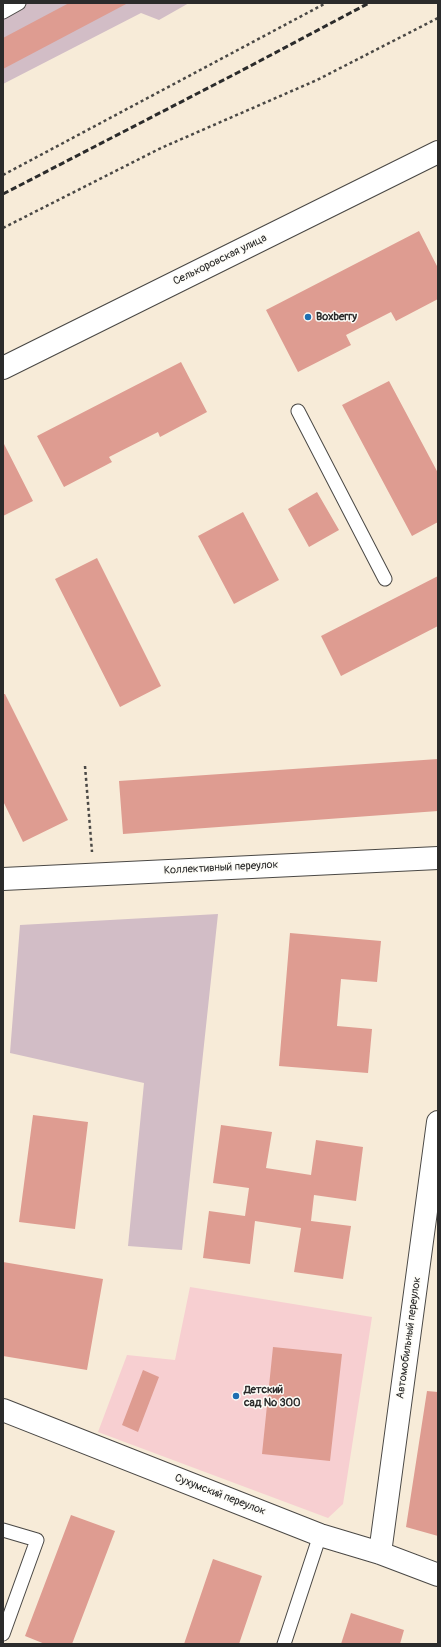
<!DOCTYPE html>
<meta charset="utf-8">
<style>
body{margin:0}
#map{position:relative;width:441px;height:1647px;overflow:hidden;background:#f7ebd8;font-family:Pangolin,sans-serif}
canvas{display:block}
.frame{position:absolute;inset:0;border:4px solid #2b2b2b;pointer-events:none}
</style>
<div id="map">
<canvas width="441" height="1647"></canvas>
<div class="frame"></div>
</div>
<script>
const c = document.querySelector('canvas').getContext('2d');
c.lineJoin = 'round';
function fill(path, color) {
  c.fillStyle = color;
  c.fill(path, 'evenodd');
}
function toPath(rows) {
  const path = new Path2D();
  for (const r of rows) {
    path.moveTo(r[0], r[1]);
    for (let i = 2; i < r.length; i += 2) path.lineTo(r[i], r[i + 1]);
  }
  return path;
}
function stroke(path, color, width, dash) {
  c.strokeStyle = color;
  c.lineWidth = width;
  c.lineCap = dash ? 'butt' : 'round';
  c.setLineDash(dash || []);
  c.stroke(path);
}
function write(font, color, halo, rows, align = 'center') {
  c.font = font + ' Pangolin,sans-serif';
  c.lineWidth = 3;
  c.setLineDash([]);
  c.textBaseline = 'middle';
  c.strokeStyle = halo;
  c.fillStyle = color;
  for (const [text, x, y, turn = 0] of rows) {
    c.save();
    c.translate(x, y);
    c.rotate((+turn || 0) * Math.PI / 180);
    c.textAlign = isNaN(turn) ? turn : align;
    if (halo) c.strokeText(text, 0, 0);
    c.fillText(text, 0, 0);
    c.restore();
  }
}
fill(toPath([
 [190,1287,372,1317,343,1504,328,1518,98,1432,127,1355,175,1360]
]), '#f7cfd1');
fill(toPath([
 [3,3,189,3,159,20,141,13,3,84],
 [218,914,182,1250,128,1246,144,1083,10,1053,20,925]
]), '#d2bdc6');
fill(toPath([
 [69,3,128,3,3,69,3,38],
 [419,231,438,268,438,299,396,321,391,312,346,335,351,345,298,372,266,310],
 [181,362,207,412,160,437,158,432,109,457,112,462,64,487,37,436],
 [389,381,438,473,438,522,412,536,342,405],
 [3,442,33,501,3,516],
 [317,492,339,530,309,547,288,509],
 [243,512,279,580,234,604,198,536],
 [97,558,161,686,120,707,55,579],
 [438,576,438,626,341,676,321,636],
 [3,694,5,694,68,820,23,842,3,801],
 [438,759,438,811,123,834,119,781],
 [290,933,381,941,377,982,341,979,337,1026,372,1029,368,1073,279,1066],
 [33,1115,88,1122,75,1229,19,1222],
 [221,1125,272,1132,266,1168,311,1175,316,1140,363,1147,356,1201,314,1195,311,1221,351,1226,343,1279,294,1272,301,1228,255,1221,250,1264,203,1258,209,1211,245,1216,249,1188,213,1183],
 [3,1262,103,1279,87,1370,3,1356],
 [273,1347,342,1354,330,1461,262,1454],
 [143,1370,159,1377,138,1432,122,1425],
 [427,1391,438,1392,438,1536,406,1527],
 [71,1515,115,1531,72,1644,45,1644,25,1636],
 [213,1559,262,1576,239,1644,184,1644],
 [351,1613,404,1630,400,1644,341,1644]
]), '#de9c91');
const lane = toPath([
 [3,12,19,3],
 [298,411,385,579],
 [3,1530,37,1540,3,1634],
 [284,1644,320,1535]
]);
const street = toPath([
 [3,879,438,858],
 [3,1410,320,1535,380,1553,438,1575],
 [380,1553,438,1122]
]);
const primary = toPath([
 [3,368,438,152]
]);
stroke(lane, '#4a4845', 15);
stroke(street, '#4a4845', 24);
stroke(primary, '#4a4845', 24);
stroke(toPath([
 [3,175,326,3],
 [3,228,161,148,317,80,438,18],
 [85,766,92,852]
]), '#4a4845', 2.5, [3, 3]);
stroke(lane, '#fff', 13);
stroke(street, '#fff', 22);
stroke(primary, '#fff', 22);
stroke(toPath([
 [3,194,237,73,369,3]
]), '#2b2b2b', 3, [6, 3]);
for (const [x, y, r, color] of [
 [308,317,4,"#1f6fb2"],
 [236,1396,4,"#1f6fb2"]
]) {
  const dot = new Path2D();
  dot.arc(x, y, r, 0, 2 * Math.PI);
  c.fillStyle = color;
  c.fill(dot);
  stroke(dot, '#fdfcf7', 1.5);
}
write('11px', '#2b2b2b', '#fdfcf7', [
 ["Селькоровская улица",220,260,-26],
 ["Коллективный переулок",221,868,-3],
 ["Автомобильный переулок",409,1338,-82],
 ["Сухумский переулок",220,1495,21]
]);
write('bold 11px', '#2b2b2b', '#fdfcf7', [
 ["Boxberry",316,317],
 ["Детский",244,1390],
 ["сад № 300",244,1403]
], 'left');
</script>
